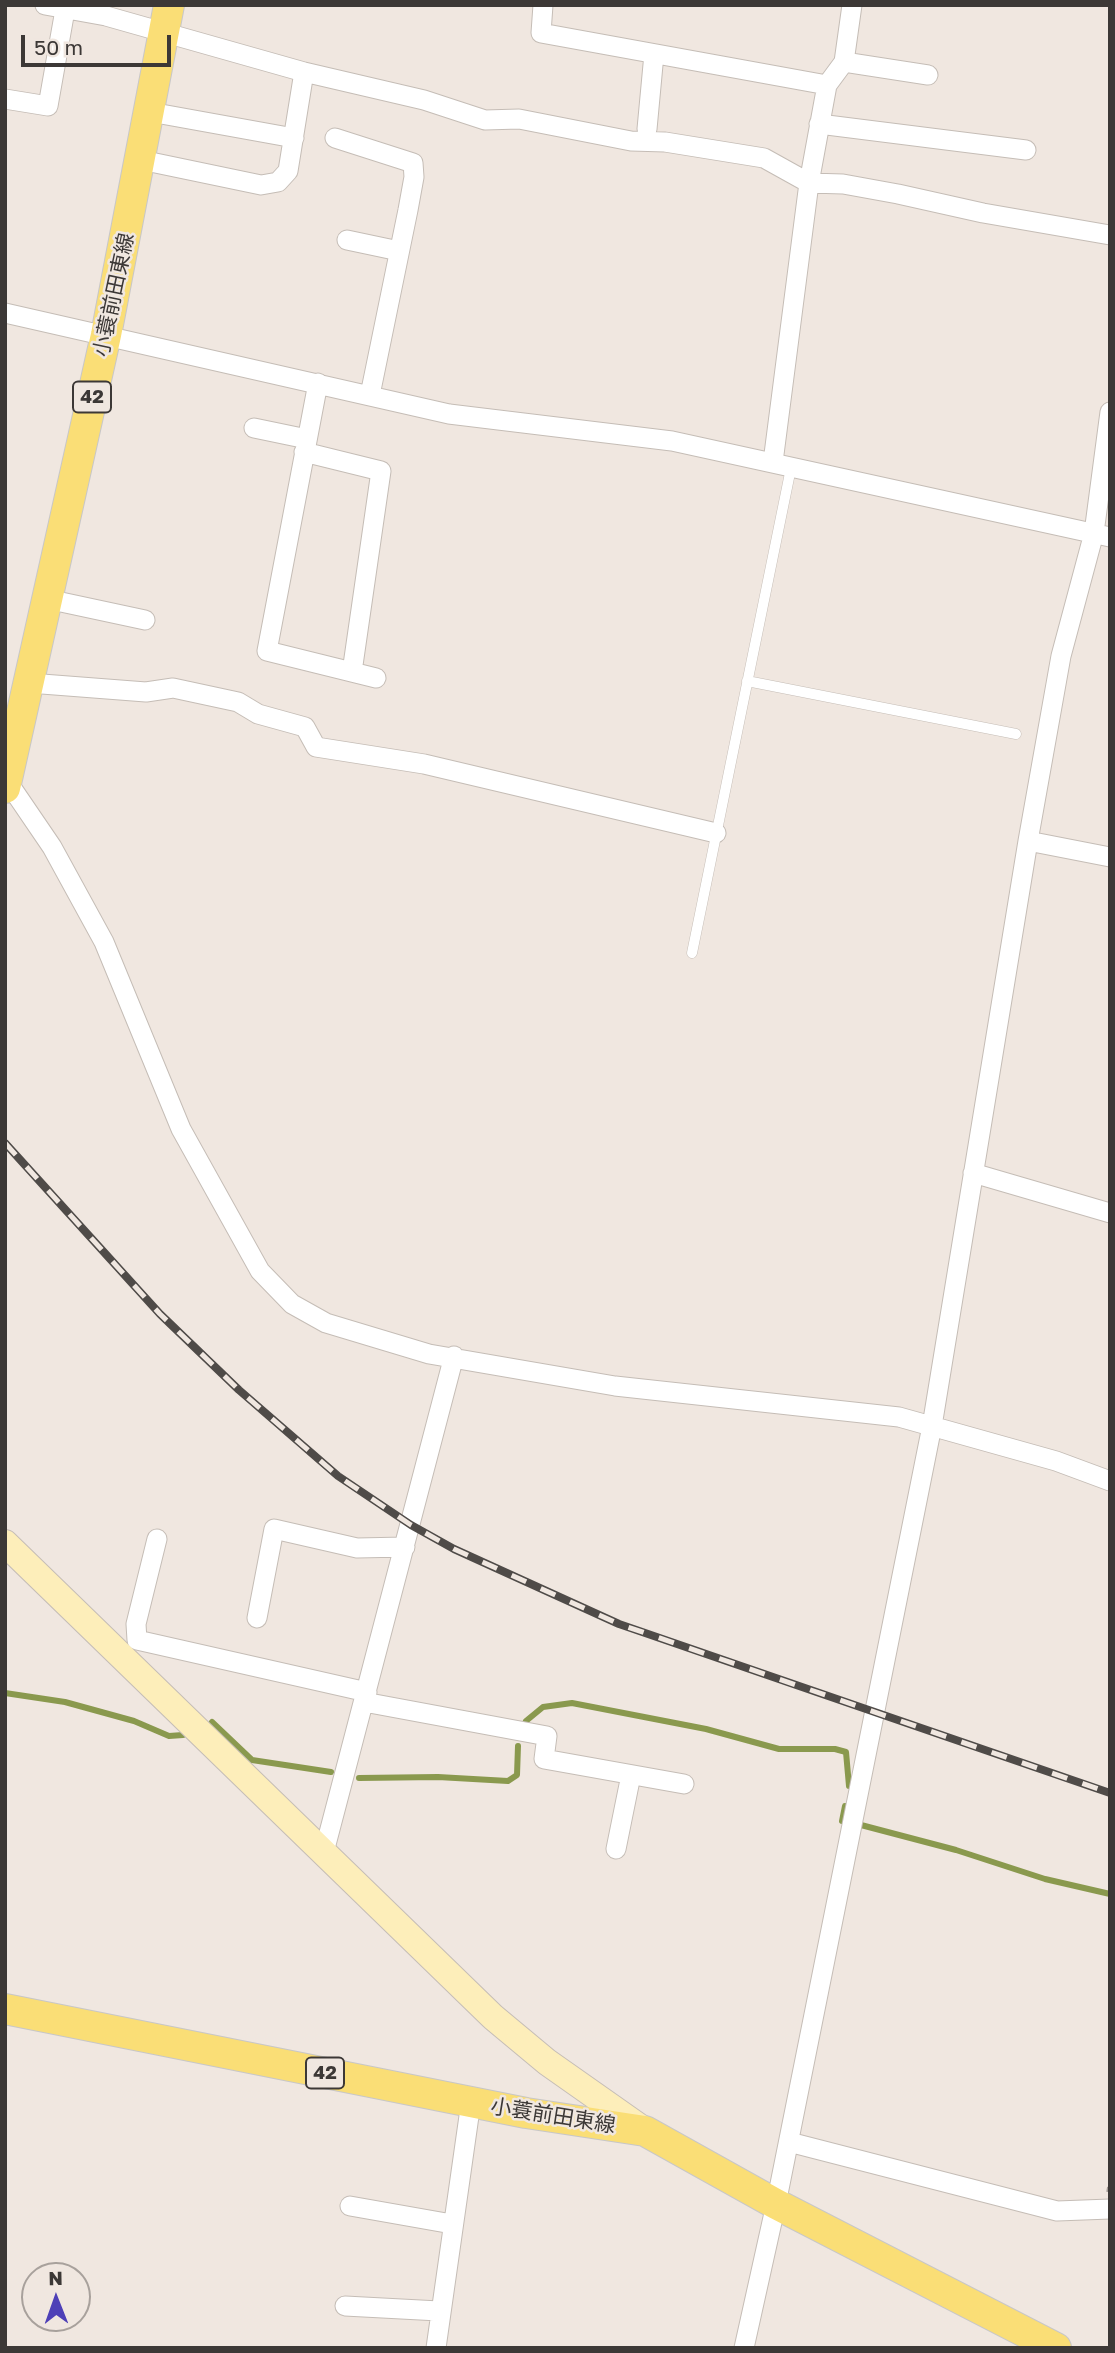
<!DOCTYPE html>
<meta charset="utf-8">
<style>
body{margin:0}
#map{position:relative;width:1115px;height:2353px;overflow:hidden;background:#f0e7e0;font-family:"Golos Text",sans-serif}
canvas{display:block}
.frame{position:absolute;inset:0;border:7px solid #3c3836;pointer-events:none}
.north{position:absolute;left:21px;top:2262px;width:70px;height:70px;box-sizing:border-box;background:#f0e7e0;border:2px solid #a8a19c;border-radius:50%;rotate:359deg;font-size:19px;font-weight:700;line-height:28px;text-align:center;color:#3c3836}
.north::after{content:'';display:block;margin:auto;width:24px;height:32px;background:#4e40b7;clip-path:polygon(50% 0,100% 100%,50% 72%,0 100%)}
.scale{position:absolute;left:21px;top:35px;width:150px;height:32px;box-sizing:border-box;border:4px solid #3c3836;border-top:0;padding-left:9px;font-size:21px;line-height:24px;white-space:nowrap;color:#3c3836;-webkit-text-stroke:5px #f0e7e0;paint-order:stroke}
</style>
<div id="map">
<canvas width="1115" height="2353"></canvas>
<div class="frame"></div>
<div class="north">N</div>
<div class="scale">50 m</div>
</div>
<script>
const c = document.querySelector('canvas').getContext('2d');
c.lineJoin = 'round';
function toPath(rows) {
  const path = new Path2D();
  for (const r of rows) {
    path.moveTo(r[0], r[1]);
    for (let i = 2; i < r.length; i += 2) path.lineTo(r[i], r[i + 1]);
  }
  return path;
}
function stroke(path, color, width, dash) {
  c.strokeStyle = color;
  c.lineWidth = width;
  c.lineCap = dash ? 'butt' : 'round';
  c.setLineDash(dash || []);
  c.stroke(path);
}
function write(font, color, halo, rows, align = 'center') {
  c.font = font + ' "Golos Text","Noto Sans JP",sans-serif';
  c.lineWidth = 5;
  c.setLineDash([]);
  c.textBaseline = 'middle';
  c.strokeStyle = halo;
  c.fillStyle = color;
  for (const [text, x, y, turn = 0] of rows) {
    c.save();
    c.translate(x, y);
    c.rotate((+turn || 0) * Math.PI / 180);
    c.textAlign = isNaN(turn) ? turn : align;
    if (halo) c.strokeText(text, 0, 0);
    c.fillText(text, 0, 0);
    c.restore();
  }
}
stroke(toPath([
 [5,1693,65,1702,134,1721,169,1736,183,1735],
 [526,1721,543,1707,572,1703,706,1729,779,1749,835,1749,846,1752,849,1786],
 [212,1722,252,1760,331,1772],
 [359,1778,438,1777,508,1781,517,1775,518,1746],
 [842,1821,845,1806],
 [861,1825,956,1850,1045,1879,1110,1894]
]), '#8a994e', 6);
const lane = toPath([
 [747,681,1016,734],
 [692,953,791,468]
]);
const street = toPath([
 [45,5,106,16,304,72,424,100,485,120,519,119,631,141,665,142,764,158,809,183,843,184,898,194,983,213,1110,235],
 [543,5,541,33,827,85],
 [844,62,852,5],
 [5,99,48,106,65,10],
 [150,112,294,138],
 [819,124,1026,150],
 [647,129,654,54],
 [335,138,413,163,414,177,408,210,370,395],
 [141,160,261,185,278,182,288,171,304,72],
 [347,240,399,251],
 [5,313,449,414,672,441,1110,537],
 [318,383,267,651,376,678],
 [254,428,307,439],
 [304,452,381,471,352,672],
 [773,462,809,183,827,85,844,62,928,75],
 [47,599,145,620],
 [29,683,146,692,173,688,238,702,258,714,305,727,316,747,424,764,716,833],
 [5,778,52,847,104,942,181,1129,260,1271,292,1304,326,1323,429,1354,615,1386,899,1417,1056,1461,1110,1481],
 [1028,841,1110,857],
 [973,1173,1110,1213],
 [157,1539,136,1624,137,1640,367,1692],
 [257,1618,274,1529,357,1548,405,1547],
 [364,1702,547,1736,544,1759,684,1784],
 [616,1849,631,1775],
 [324,1852,454,1356],
 [789,2142,1057,2211,1110,2209],
 [350,2206,452,2224],
 [345,2306,439,2311],
 [436,2348,471,2102],
 [744,2348,776,2204,932,1426,1028,841,1061,656,1094,533,1110,412]
]);
const secondary = toPath([
 [5,1543,493,2017,547,2062,645,2131]
]);
const primary = toPath([
 [5,788,106,335,169,5],
 [5,2009,526,2113,645,2131,776,2204,1056,2348]
]);
stroke(lane, '#c5bdb6', 11);
stroke(street, '#c5bdb6', 21);
stroke(secondary, '#c5bdb6', 28);
stroke(primary, '#c8c7c7', 32);
stroke(toPath([
 [1108,2192,1110,2180]
]), '#a49d98', 3.5, [5, 5]);
stroke(lane, '#fff', 10);
stroke(street, '#fff', 19);
stroke(secondary, '#fdeeba', 26);
stroke(primary, '#fade76', 30);
const rail = toPath([
 [5,1143,160,1314,239,1390,338,1476,411,1525,454,1549,619,1624,1110,1793]
]);
stroke(rail, '#4f4b48', 8);
stroke(rail, '#f0e7e0', 5, [16]);
for (const [x, y, w] of [
 [92,397,38],
 [325,2073,38]
]) {
  const box = new Path2D();
  box.roundRect(x - w / 2, y - 15.5, w, 31, 5);
  c.fillStyle = '#f0e7e0';
  c.fill(box);
  stroke(box, '#3c3836', 2);
}
write('bold 19px', '#3c3836', null, [
 ["42",92,397],
 ["42",325,2073]
]);
write('21px', '#3c3836', '#f0e7e0', [
 ["小蓑前田東線",114,295,-78],
 ["小蓑前田東線",553,2116,9]
]);
</script>
